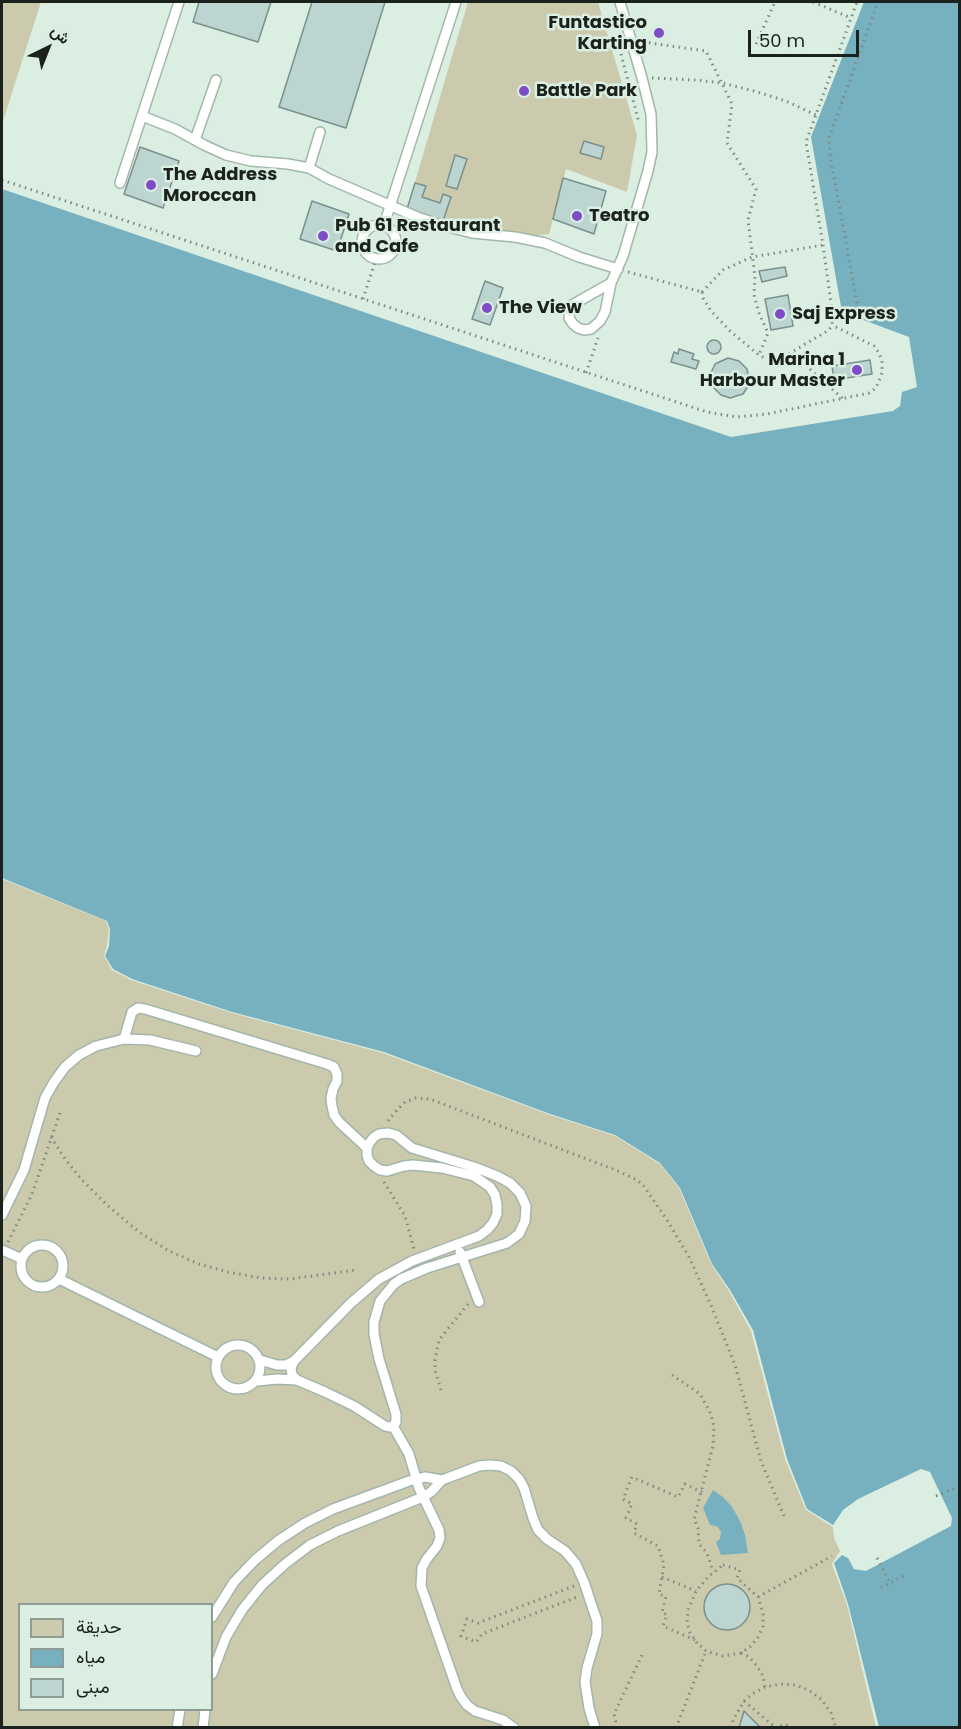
<!DOCTYPE html>
<meta charset="utf-8">
<style>
body{margin:0}
#map{position:relative;width:961px;height:1729px;overflow:hidden;background:#daeee2;font-family:Poppins,Vazirmatn,sans-serif}
canvas{display:block}
.frame{position:absolute;inset:0;border:3px solid #1b221e;pointer-events:none}
.legend{position:absolute;left:18px;top:1603px;width:195px;height:108px;box-sizing:border-box;background:#daeee2;border:2px solid #8e9c94;margin:0;padding:8px 10px;list-style:none;font-size:18px;color:#1b221e}
.legend li{display:flex;align-items:center;gap:12px;height:30px}
.legend b{width:30px;border:2px solid #8e9c94}
.north{position:absolute;left:18px;top:18px;width:60px;height:60px;-webkit-text-stroke:4px #daeee2;paint-order:stroke;rotate:43deg;font-size:16px;font-weight:700;line-height:24px;text-align:center;color:#1b221e}
.north::after{content:'';display:block;margin:auto;width:21px;height:27px;background:#1b221e;clip-path:polygon(50% 0,100% 100%,50% 72%,0 100%)}
.scale{position:absolute;left:748px;top:30px;width:111px;height:27px;box-sizing:border-box;border:3px solid #1b221e;border-top:0;padding-left:8px;font-size:18px;line-height:21px;white-space:nowrap;color:#1b221e;-webkit-text-stroke:4px #daeee2;paint-order:stroke}
</style>
<div id="map">
<canvas width="961" height="1729"></canvas>
<div class="frame"></div>
<ul class="legend">
<li><b style="height:16px;background:#cccaad"></b>حديقة</li>
<li><b style="height:16px;background:#77b0bf"></b>مياه</li>
<li><b style="height:16px;background:#bcd5d1"></b>مبنى</li>
</ul>
<div class="north">ش</div>
<div class="scale">50 m</div>
</div>
<script>
const c = document.querySelector('canvas').getContext('2d');
c.lineJoin = 'round';
function fill(path, color) {
  c.fillStyle = color;
  c.fill(path, 'evenodd');
}
function toPath(rows) {
  const path = new Path2D();
  for (const r of rows) {
    if (r.length === 3) {
      path.moveTo(r[0] + r[2], r[1]);
      path.arc(r[0], r[1], r[2], 0, 2 * Math.PI);
      continue;
    }
    path.moveTo(r[0], r[1]);
    for (let i = 2; i < r.length; i += 2) path.lineTo(r[i], r[i + 1]);
  }
  return path;
}
function stroke(path, color, width, dash) {
  c.strokeStyle = color;
  c.lineWidth = width;
  c.lineCap = dash ? 'butt' : 'round';
  c.setLineDash(dash || []);
  c.stroke(path);
}
function write(font, color, halo, rows, align = 'center') {
  c.font = font + ' Poppins,sans-serif';
  c.lineWidth = 5;
  c.setLineDash([]);
  c.textBaseline = 'middle';
  c.strokeStyle = halo;
  c.fillStyle = color;
  for (const [text, x, y, turn = 0] of rows) {
    c.save();
    c.translate(x, y);
    c.rotate((+turn || 0) * Math.PI / 180);
    c.textAlign = isNaN(turn) ? turn : align;
    if (halo) c.strokeText(text, 0, 0);
    c.fillText(text, 0, 0);
    c.restore();
  }
}
fill(toPath([
 [2,2,41,2,2,124],
 [468,2,598,2,637,135,627,192,566,169,549,234,533,236,492,228,443,221,407,209],
 [2,879,106,921,109,929,107,945,104,956,112,970,131,980,232,1013,383,1053,550,1115,615,1136,660,1164,679,1188,711,1264,729,1291,751,1331,785,1459,806,1510,833,1527,834,1538,840,1551,832,1564,847,1605,876,1727,2,1728],
 [20,1604,212,1604,212,1710,20,1710]
]), '#cccaad');
fill(toPath([
 [864,2,959,2,959,1727,879,1727,848,1604,834,1563,842,1555,848,1558,854,1569,866,1571,951,1526,952,1518,930,1472,921,1469,858,1499,843,1510,833,1525,807,1509,787,1459,753,1330,730,1290,712,1264,680,1188,660,1163,615,1135,550,1114,384,1052,232,1012,132,979,113,969,105,956,109,946,110,929,107,921,2,878,2,189,731,437,893,411,900,406,902,392,917,387,909,337,842,312,811,137],
 [713,1490,723,1497,732,1507,740,1521,745,1535,748,1553,721,1555,716,1542,720,1539,721,1532,717,1526,710,1525,703,1508]
]), '#77b0bf');
const building = toPath([
 [199,2,271,2,258,42,193,22,199,2],
 [312,2,385,2,346,128,279,107,312,2],
 [584,141,604,147,601,159,580,153,584,141],
 [140,147,179,161,163,208,124,194,140,147],
 [455,155,467,159,457,189,446,186,455,155],
 [563,178,606,191,594,234,553,219,563,178],
 [415,183,426,186,422,197,440,203,443,194,451,197,443,221,407,209,415,183],
 [312,201,349,214,337,251,300,239,312,201],
 [785,267,787,276,762,282,759,271,785,267],
 [485,281,503,288,490,325,472,319,485,281],
 [788,295,793,326,771,330,765,299,788,295],
 [714,347,7],
 [679,349,694,354,692,359,699,361,696,369,671,362,674,352,678,354,679,349],
 [728,358,739,361,747,369,750,383,743,394,730,398,721,395,712,386,710,375,715,364,728,358],
 [870,360,872,374,834,380,832,366,870,360],
 [727,1607,23],
 [744,1711,761,1728,739,1728,744,1711]
]);
fill(building, '#bcd5d1');
stroke(building, '#79908d', 1.5);
const lane = toPath([
 [142,116,175,129,204,145,226,155,251,161,288,164,309,168,329,179,417,217,444,226,472,233,515,237,545,243,579,257,618,269],
 [195,140,216,80],
 [309,168,320,132],
 [120,183,179,2],
 [379,242,17],
 [384,225,456,2],
 [611,283,572,305,570,311,569,318,573,324,578,328,584,330,591,329,600,321,605,312,611,283,623,256,648,171,652,152,651,114,642,78,620,2],
 [124,1039,132,1012,138,1008,145,1009,327,1064,334,1067,337,1074,337,1081,333,1089,331,1098,332,1106,334,1115,339,1122,367,1148],
 [388,1133,396,1135,412,1148,474,1167,497,1176,510,1183,520,1193,526,1206,525,1221,519,1234,507,1243,427,1268,401,1279,394,1284,380,1301,374,1322,374,1334,379,1359,396,1414,396,1422,393,1426,389,1427,385,1426,354,1406,325,1392,297,1380,292,1375,291,1368,294,1361,351,1303,379,1279,412,1261,479,1236,487,1230,493,1223,497,1214,497,1205,495,1195,490,1187,474,1176,442,1168,413,1165,404,1166,387,1171,380,1170,374,1166,369,1161,367,1155,367,1148,370,1142,374,1137,379,1134,388,1133],
 [2,1215,24,1170,45,1098,54,1082,65,1067,79,1055,96,1046,124,1039,150,1040,196,1051],
 [42,1266,21],
 [2,1250,22,1259],
 [460,1252,479,1302],
 [59,1279,218,1357],
 [238,1367,22],
 [260,1360,277,1365,286,1365,294,1361],
 [257,1381,277,1379,297,1380],
 [393,1426,409,1454,419,1488,439,1530,440,1538,437,1546,426,1560,422,1568,421,1586,457,1689,461,1697,467,1705,475,1711,503,1720,514,1728],
 [442,1480,479,1466,490,1465,501,1466,511,1471,519,1479,524,1488,533,1518,538,1530,547,1539,565,1551,576,1564,584,1582,597,1621,597,1634,587,1668,585,1682,589,1708,595,1728],
 [212,1617,234,1582,255,1560,279,1540,305,1523,333,1509,409,1481,425,1477,442,1480,431,1492,423,1497,338,1531,310,1545,285,1564,262,1585,242,1610,226,1637,212,1674],
 [177,1728,180,1710],
 [203,1728,205,1710]
]);
stroke(lane, '#a2b6aa', 12);
stroke(toPath([
 [813,2,851,18],
 [643,42,706,51,732,104,727,143,756,189,748,220,755,277,754,295,759,313,768,333,759,355],
 [756,44,775,2],
 [621,54,639,123],
 [652,78,696,80,722,83,754,91,786,101,816,115],
 [2,180,707,412,737,417,767,414,869,393,876,388,882,373,882,361,879,353,874,346,832,325],
 [628,272,702,292],
 [702,292,703,298,711,311,731,332,759,355,768,360,773,362,780,359,829,330,832,325,833,318,823,245,806,142,857,2],
 [702,292,723,270,752,257,823,245],
 [363,299,376,259],
 [857,303,830,155,829,138,878,2],
 [792,353,843,399],
 [586,373,598,338],
 [388,1121,397,1110,405,1102,416,1098,430,1099,618,1171,637,1180,643,1185,667,1220,689,1257,710,1303,735,1365,761,1461,784,1516],
 [51,1137,65,1159,82,1180,107,1205,139,1232,169,1251,199,1264,228,1272,261,1278,290,1279,356,1270],
 [384,1182,405,1216,414,1249],
 [8,1242,32,1194,61,1110],
 [672,1375,700,1394,711,1414,714,1427,713,1446,694,1519,698,1528,699,1544,707,1553,713,1572],
 [441,1390,435,1370,435,1360,439,1340,469,1303],
 [936,1496,960,1486],
 [877,1558,890,1583],
 [723,1565,740,1570,737,1578,758,1597,763,1614,763,1626,758,1637,751,1646,741,1653,723,1656,706,1651,697,1643,690,1633,687,1622,688,1610,696,1591,709,1576,723,1565],
 [662,1577,696,1591],
 [574,1586,478,1623,467,1619,461,1636,476,1642,482,1634,577,1597],
 [881,1588,905,1575],
 [758,1597,832,1556],
 [695,1640,663,1626,667,1615,662,1612,666,1597,659,1594,664,1565,658,1546,634,1533,637,1524,626,1518,632,1504,623,1499,632,1477,678,1497,685,1484,702,1492],
 [741,1653,749,1657,757,1666,763,1676,765,1687],
 [744,1701,775,1727],
 [617,1728,614,1714,643,1653],
 [676,1728,706,1651],
 [732,1728,733,1720,744,1701,752,1694,765,1687,781,1684,796,1685,810,1691,822,1700,831,1713,836,1728],
 [775,1728,785,1724,793,1728]
]), '#7d8b83', 3, [1.5, 4.5]);
stroke(lane, '#fff', 9);
for (const [x, y, r, color] of [
 [659,33,6,"#7e4dc5"],
 [524,91,6,"#7e4dc5"],
 [151,185,6,"#7e4dc5"],
 [577,216,6,"#7e4dc5"],
 [323,236,6,"#7e4dc5"],
 [487,308,6,"#7e4dc5"],
 [780,314,6,"#7e4dc5"],
 [857,370,6,"#7e4dc5"]
]) {
  const dot = new Path2D();
  dot.arc(x, y, r, 0, 2 * Math.PI);
  c.fillStyle = color;
  c.fill(dot);
  stroke(dot, '#daeee2', 2);
}
write('bold 18px', '#1b221e', '#daeee2', [
 ["Funtastico",647,23,"right"],
 ["Karting",647,44,"right"],
 ["Battle Park",536,91],
 ["The Address",163,175],
 ["Moroccan",163,196],
 ["Teatro",589,216],
 ["Pub 61 Restaurant",335,226],
 ["and Cafe",335,247],
 ["The View",499,308],
 ["Saj Express",792,314],
 ["Marina 1",845,360,"right"],
 ["Harbour Master",845,381,"right"]
], 'left');
</script>
